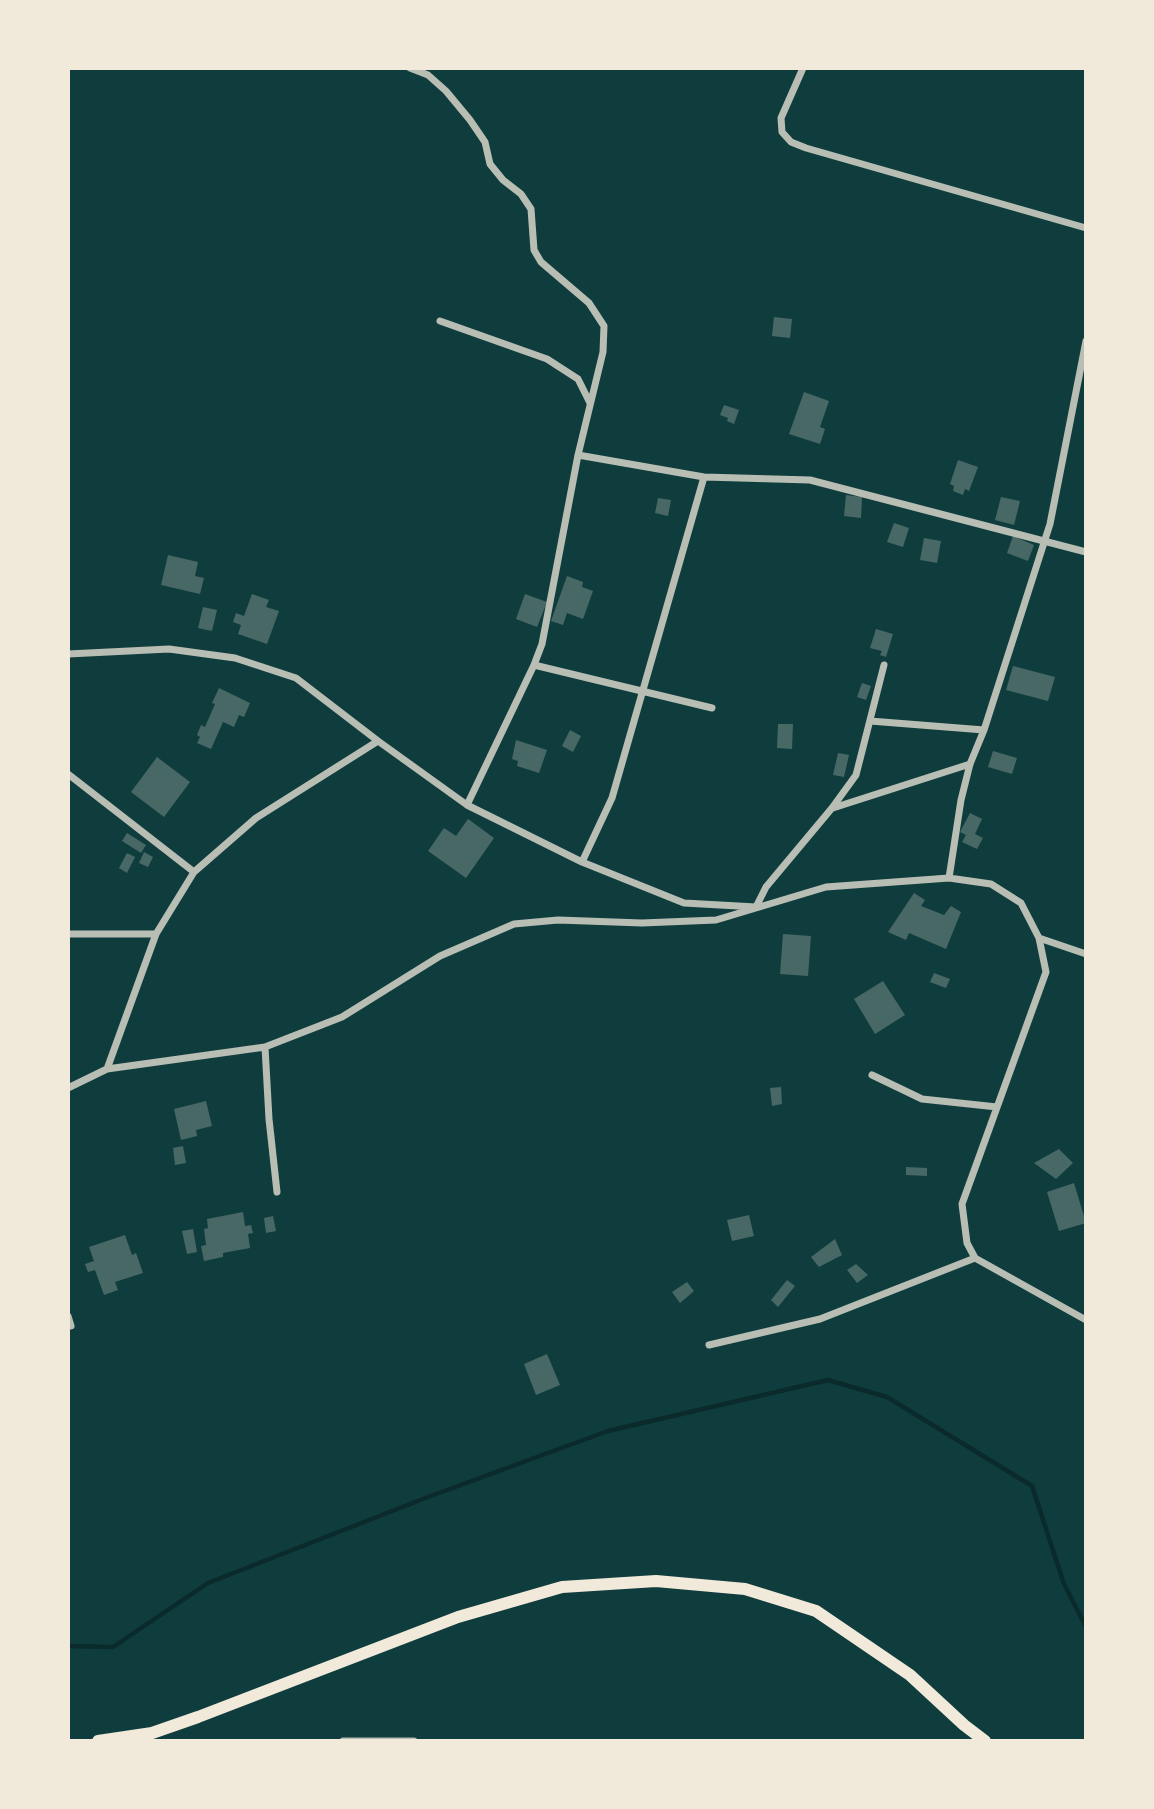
<!DOCTYPE html>
<style>
body{margin:0}
#map{position:relative;width:1154px;height:1809px;overflow:hidden;background:#0f3d3e;font-family:"Archivo Narrow",sans-serif}
canvas{display:block}
.frame{position:absolute;inset:0;border:70px solid #f1e9da;pointer-events:none}
</style>
<div id="map">
<canvas width="1154" height="1809"></canvas>
<div class="frame"></div>
</div>
<script>
const c = document.querySelector('canvas').getContext('2d');
c.lineJoin = 'round';
function toPath(rows) {
  const path = new Path2D();
  for (const r of rows) {
    path.moveTo(r[0], r[1]);
    for (let i = 2; i < r.length; i += 2) path.lineTo(r[i], r[i + 1]);
  }
  return path;
}
function stroke(path, color, width, dash) {
  c.strokeStyle = color;
  c.lineWidth = width;
  c.lineCap = dash ? 'butt' : 'round';
  c.setLineDash(dash || []);
  c.stroke(path);
}
function fill(path, color) {
  c.fillStyle = color;
  c.fill(path, 'evenodd');
}
stroke(toPath([
 [68,1646,113,1647,208,1583,428,1497,608,1431,828,1380,887,1397,1032,1486,1064,1584,1086,1627]
]), '#0a2a2b', 4.5);
fill(toPath([
 [774,317,792,319,790,338,772,336],
 [804,392,829,401,820,427,825,429,820,444,789,434],
 [724,405,739,410,734,424,727,421,728,418,720,415],
 [958,460,978,467,969,491,965,489,963,495,953,491,954,486,950,484],
 [846,495,862,497,861,518,844,516],
 [1001,497,1020,501,1014,525,995,520],
 [658,498,671,500,668,516,655,513],
 [894,523,909,528,903,547,887,542],
 [1013,536,1034,545,1028,561,1007,553],
 [924,538,941,541,937,563,920,560],
 [168,555,198,562,195,576,204,578,200,594,161,585],
 [567,576,583,582,582,587,593,591,583,619,567,613,563,625,551,621],
 [252,594,269,600,266,607,279,611,267,644,238,634,241,625,233,622,236,613,244,616],
 [525,594,547,602,537,627,516,619],
 [203,607,217,610,212,631,198,628],
 [876,629,893,634,886,657,880,655,882,651,870,648],
 [1013,666,1055,677,1048,701,1006,690],
 [862,683,871,686,866,700,857,697],
 [219,688,250,703,244,717,239,715,234,727,223,722,211,749,197,743,200,737,197,735,201,725,205,727,215,704,212,703],
 [778,724,793,724,792,749,777,748],
 [570,730,581,736,573,752,562,746],
 [516,740,547,750,539,773,517,766,518,761,512,759],
 [993,751,1017,758,1012,774,988,767],
 [838,753,849,755,844,777,833,775],
 [157,757,190,782,164,817,131,792],
 [970,813,982,819,975,834,983,838,977,849,962,842,966,835,960,832],
 [468,819,494,838,466,878,428,851,444,828,456,836],
 [127,833,146,845,141,853,122,841],
 [144,852,153,857,148,867,139,863],
 [127,853,135,857,127,873,119,868],
 [914,893,925,900,921,906,944,915,951,906,961,912,946,949,909,933,906,940,888,932],
 [783,934,811,936,808,976,780,974],
 [934,973,950,979,946,988,930,982],
 [883,981,905,1015,875,1034,854,999],
 [781,1087,782,1104,772,1106,770,1088],
 [206,1101,212,1126,196,1130,197,1136,181,1140,174,1109],
 [183,1146,186,1163,175,1165,173,1148],
 [1059,1149,1073,1163,1056,1179,1034,1163],
 [906,1167,927,1168,927,1176,906,1175],
 [1074,1183,1086,1223,1059,1231,1047,1192],
 [243,1212,245,1226,251,1225,253,1233,248,1234,250,1248,223,1253,223,1257,204,1261,201,1246,206,1245,204,1229,208,1228,207,1219],
 [749,1215,754,1236,732,1241,727,1220],
 [273,1216,276,1231,266,1233,264,1218],
 [193,1229,197,1252,187,1254,182,1231],
 [125,1235,132,1255,136,1253,143,1273,115,1282,118,1290,104,1295,95,1270,88,1272,85,1264,94,1261,89,1247],
 [835,1239,842,1255,819,1267,811,1257],
 [856,1264,868,1275,857,1283,847,1270],
 [787,1280,795,1286,778,1307,771,1300],
 [687,1282,694,1291,680,1303,672,1292],
 [547,1354,560,1385,536,1395,524,1364]
]), '#486865');
stroke(toPath([
 [410,68,428,75,446,91,470,120,485,142,490,164,503,180,521,194,531,209,534,250,541,262,589,303,604,326,603,352,578,455,542,644,534,665,467,805],
 [803,68,781,118,782,132,791,142,806,148,1086,228],
 [440,321,547,359,578,379,590,403],
 [578,455,704,477,810,480,1086,552],
 [68,654,169,649,235,658,296,678,378,741,467,805,582,862,684,903,756,907,766,887,832,808,856,775,884,665],
 [534,665,712,708],
 [870,721,984,730],
 [68,774,194,872],
 [833,808,970,764],
 [582,862,612,798,704,477],
 [949,878,961,800,970,764,984,730,1050,524,1086,341],
 [68,934,156,934],
 [1039,938,1086,954],
 [265,1047,269,1119,277,1192],
 [107,1069,156,934,194,872,256,818,378,741],
 [872,1075,922,1099,997,1107],
 [68,1088,107,1069,265,1047,342,1017,440,956,514,924,558,920,642,923,716,920,826,887,949,878,991,884,1021,903,1039,938,1046,972,962,1204,967,1243,975,1258,1086,1320],
 [68,1316,71,1326],
 [709,1345,820,1319,975,1258],
 [343,1741,414,1741]
]), '#b8beb3', 7);
stroke(toPath([
 [98,1741,152,1733,198,1717,458,1617,562,1587,656,1581,745,1589,816,1611,910,1675,964,1725,985,1741]
]), '#f1e9da', 12);
</script>
